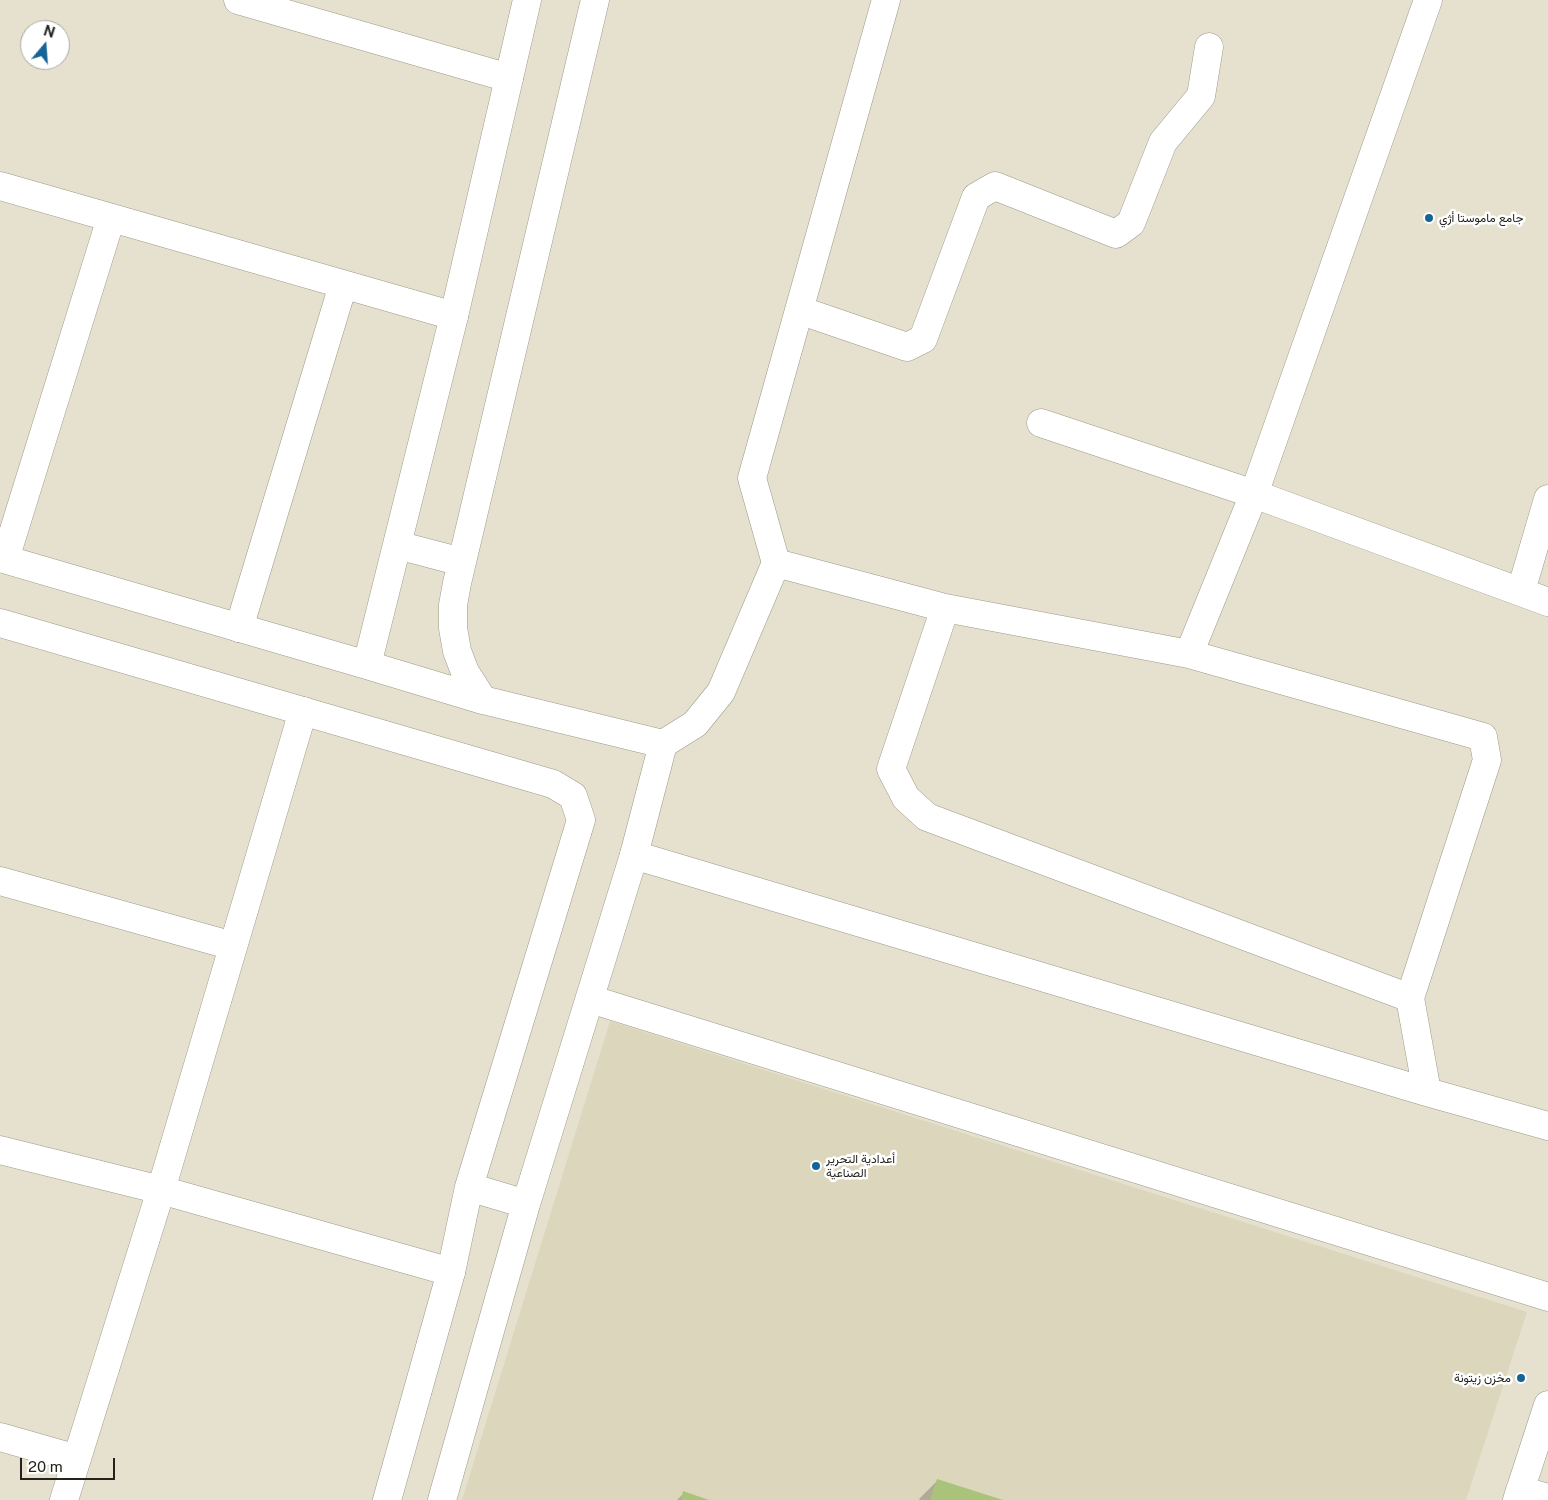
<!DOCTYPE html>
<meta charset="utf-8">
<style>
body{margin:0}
#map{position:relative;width:1548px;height:1500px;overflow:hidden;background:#e6e1cf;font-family:"Public Sans",sans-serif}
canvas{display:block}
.north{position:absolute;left:20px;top:20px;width:50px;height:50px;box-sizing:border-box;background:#fff;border:1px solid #a7a7a4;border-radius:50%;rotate:18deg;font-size:14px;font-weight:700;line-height:20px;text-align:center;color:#23221b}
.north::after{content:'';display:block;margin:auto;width:18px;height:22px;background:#156497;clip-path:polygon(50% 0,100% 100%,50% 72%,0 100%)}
.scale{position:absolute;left:20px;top:1458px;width:95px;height:22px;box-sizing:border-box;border:2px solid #23221b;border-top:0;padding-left:6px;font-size:15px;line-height:18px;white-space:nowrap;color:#23221b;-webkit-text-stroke:4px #fff;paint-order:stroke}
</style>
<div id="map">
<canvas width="1548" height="1500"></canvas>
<div class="north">N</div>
<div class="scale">20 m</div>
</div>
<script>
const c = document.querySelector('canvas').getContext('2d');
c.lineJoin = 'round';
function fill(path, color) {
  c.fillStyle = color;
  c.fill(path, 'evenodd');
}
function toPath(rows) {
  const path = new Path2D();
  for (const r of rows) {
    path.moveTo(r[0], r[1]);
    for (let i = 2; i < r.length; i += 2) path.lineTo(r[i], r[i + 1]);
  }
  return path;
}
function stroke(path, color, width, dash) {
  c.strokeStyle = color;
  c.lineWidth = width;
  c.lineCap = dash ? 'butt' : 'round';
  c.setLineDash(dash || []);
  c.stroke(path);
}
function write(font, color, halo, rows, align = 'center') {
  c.font = font + ' "Public Sans",Vazirmatn,sans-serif';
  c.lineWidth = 5;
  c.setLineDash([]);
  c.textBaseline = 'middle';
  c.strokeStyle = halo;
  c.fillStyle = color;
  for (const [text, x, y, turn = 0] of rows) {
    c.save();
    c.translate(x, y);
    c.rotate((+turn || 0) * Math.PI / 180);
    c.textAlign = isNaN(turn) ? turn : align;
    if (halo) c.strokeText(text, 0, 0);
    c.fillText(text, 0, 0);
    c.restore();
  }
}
fill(toPath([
 [610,1021,1527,1312,1466,1500,462,1500]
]), '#dcd6bd');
fill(toPath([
 [937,1481,1000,1500,919,1500,920,1498],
 [684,1493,706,1500,677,1500]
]), '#0003');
fill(toPath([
 [937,1479,1003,1500,930,1500],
 [683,1491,709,1500,681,1500]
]), '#a9c47a');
const minor = toPath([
 [238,0,509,78],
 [0,186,454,316],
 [799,310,907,347,923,339,976,197,995,186,1116,234,1131,223,1163,142,1201,96,1209,47],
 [1041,423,1254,494,1548,602],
 [5,559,111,218],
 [776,563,945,608,1189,654,1483,737,1487,760,1410,998],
 [1521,591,1548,499],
 [945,608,891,769,906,798,927,817,1410,998,1427,1092],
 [239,628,343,285],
 [1189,654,1254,494,1428,0],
 [663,744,695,724,721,692,776,563,752,478,886,0],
 [634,855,1427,1092,1548,1126],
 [0,881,233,946],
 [590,999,1548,1297],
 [0,1150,161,1190,451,1272],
 [0,1437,77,1459],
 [64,1500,161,1190,303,711]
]);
const tertiary = toPath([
 [397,545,462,562],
 [0,558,367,665,483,700,663,744,634,855,526,1204,442,1500],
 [0,623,553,784,573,796,581,820,469,1187,451,1272,387,1500],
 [367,665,454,316,527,0],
 [483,700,465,672,457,651,453,628,453,605,457,583,595,0],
 [469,1187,526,1204]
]);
const primary = toPath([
 [1520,1490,1548,1498],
 [1517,1500,1548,1405]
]);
stroke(minor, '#9d9989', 29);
stroke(tertiary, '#9d9989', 29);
stroke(primary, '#9d9989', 29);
stroke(minor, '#fff', 28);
stroke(tertiary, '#fff', 28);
stroke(primary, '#fff', 28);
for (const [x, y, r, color] of [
 [1429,218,5,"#156497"],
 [816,1166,5,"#156497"],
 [1521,1378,5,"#156497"]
]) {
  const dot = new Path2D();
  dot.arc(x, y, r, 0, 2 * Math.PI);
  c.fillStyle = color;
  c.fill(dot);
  stroke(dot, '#fff', 2);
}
write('12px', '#23221b', '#fff', [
 ["جامع ماموستا أژي",1439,218],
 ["أعدادية التحرير",826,1159],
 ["الصناعية",826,1173],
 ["مخزن زيتونة",1511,1378,"right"]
], 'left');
</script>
